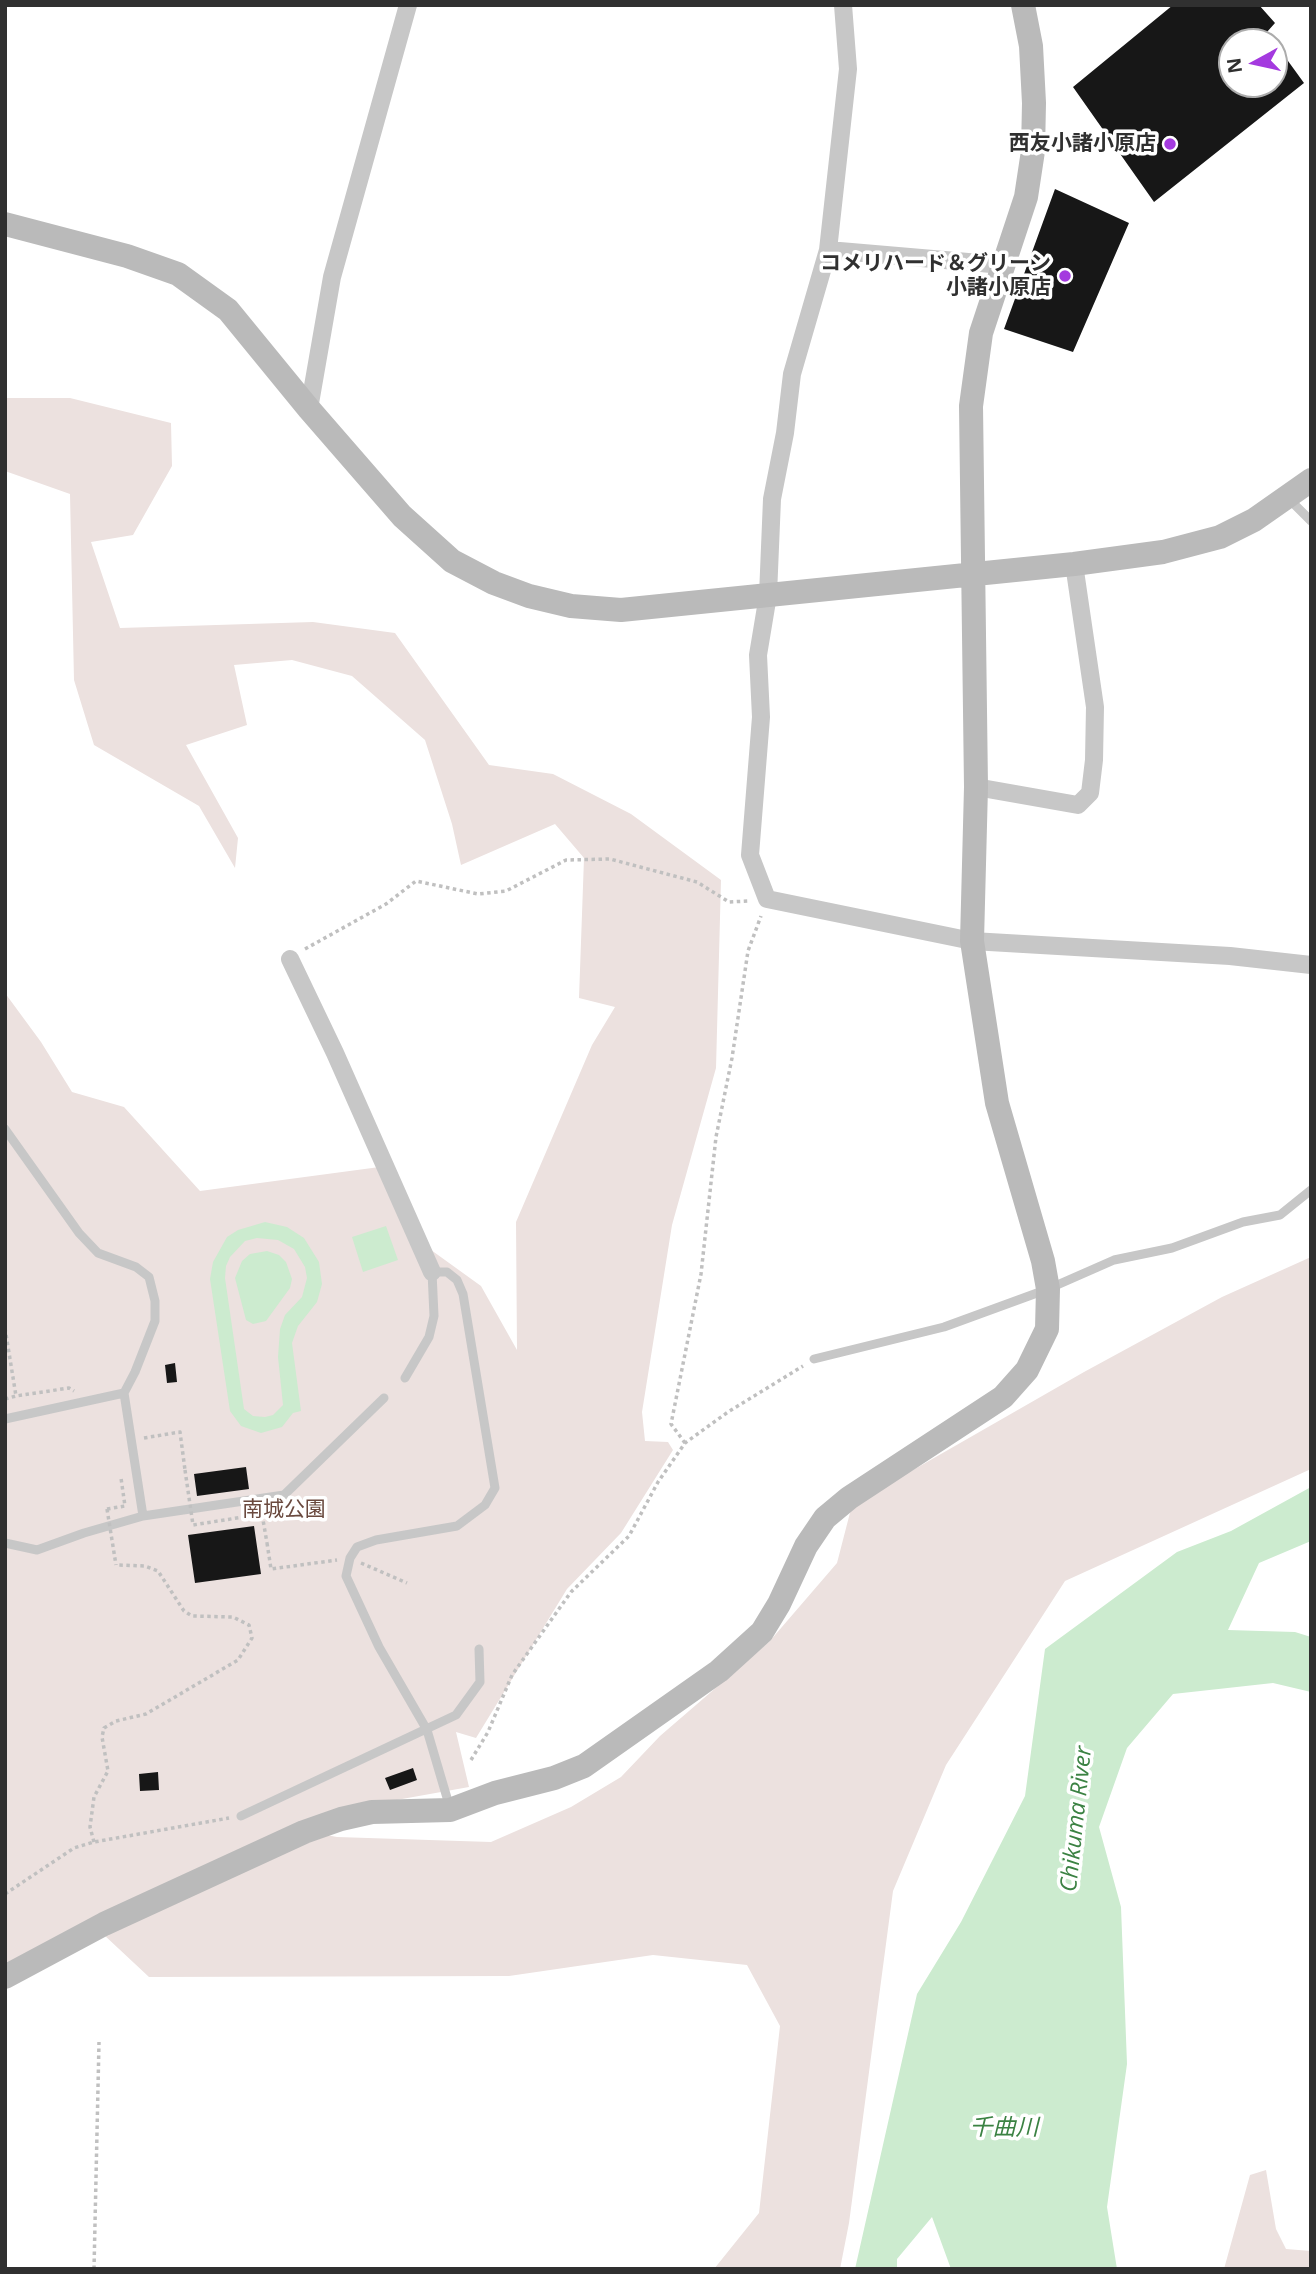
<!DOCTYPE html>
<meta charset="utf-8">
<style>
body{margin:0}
#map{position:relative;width:1316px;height:2274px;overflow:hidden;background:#fff;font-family:"Open Sans",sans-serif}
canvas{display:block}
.frame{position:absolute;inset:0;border:7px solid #303030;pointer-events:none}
.north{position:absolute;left:1218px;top:28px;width:70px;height:70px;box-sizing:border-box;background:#fff;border:2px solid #acacac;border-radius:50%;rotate:262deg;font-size:19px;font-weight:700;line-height:28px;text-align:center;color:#303030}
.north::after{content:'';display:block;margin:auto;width:24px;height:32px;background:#a43adf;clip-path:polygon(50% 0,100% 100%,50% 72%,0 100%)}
</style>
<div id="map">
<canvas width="1316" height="2274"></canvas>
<div class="frame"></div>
<div class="north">N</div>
</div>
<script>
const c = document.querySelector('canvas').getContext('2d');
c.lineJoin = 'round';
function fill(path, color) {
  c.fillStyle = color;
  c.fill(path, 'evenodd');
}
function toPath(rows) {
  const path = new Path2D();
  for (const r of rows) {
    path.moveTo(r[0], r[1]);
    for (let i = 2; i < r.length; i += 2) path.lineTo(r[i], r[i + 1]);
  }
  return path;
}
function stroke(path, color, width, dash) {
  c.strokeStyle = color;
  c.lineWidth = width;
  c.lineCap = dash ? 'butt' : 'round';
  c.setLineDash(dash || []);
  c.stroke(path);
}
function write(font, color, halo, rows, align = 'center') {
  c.font = font + ' "Open Sans","Noto Sans JP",sans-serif';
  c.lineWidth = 7;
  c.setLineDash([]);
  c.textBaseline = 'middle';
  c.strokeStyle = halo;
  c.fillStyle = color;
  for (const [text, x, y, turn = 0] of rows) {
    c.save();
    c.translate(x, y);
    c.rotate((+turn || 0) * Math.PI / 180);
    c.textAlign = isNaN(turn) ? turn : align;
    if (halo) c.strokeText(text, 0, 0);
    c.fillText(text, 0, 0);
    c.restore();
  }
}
fill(toPath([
 [5,398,70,398,171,423,172,466,133,535,91,542,120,628,313,622,395,633,489,765,553,774,631,814,721,880,716,1068,672,1225,642,1412,645,1441,668,1442,673,1450,621,1533,567,1589,476,1738,456,1732,469,1787,335,1811,295,1829,337,1837,491,1842,571,1807,621,1777,660,1736,769,1642,837,1563,852,1505,1084,1372,1222,1297,1311,1257,1311,1469,1065,1581,946,1765,893,1891,849,2223,840,2269,714,2269,759,2213,780,2026,747,1965,653,1955,509,1976,149,1977,88,1920,5,1969,5,993,41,1042,72,1092,124,1107,200,1191,387,1166,420,1242,481,1286,517,1350,516,1222,592,1045,615,1007,579,998,584,858,555,824,461,865,452,824,425,740,352,676,292,660,234,665,247,725,186,745,238,838,235,868,199,806,94,745,74,680,70,494,5,471],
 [1266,2170,1276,2229,1286,2249,1311,2251,1311,2269,1224,2269,1250,2175]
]), '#ece1df');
fill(toPath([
 [265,1222,287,1227,304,1238,319,1262,322,1284,317,1302,298,1326,292,1343,301,1411,293,1413,282,1427,261,1433,241,1426,230,1411,210,1279,213,1262,227,1237,238,1230],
 [257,1238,278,1240,294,1249,305,1267,307,1278,302,1297,285,1315,280,1329,278,1357,283,1405,273,1415,265,1417,253,1416,244,1409,225,1278,226,1266,230,1257,245,1241],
 [386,1226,398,1260,363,1272,352,1237],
 [267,1251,279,1255,286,1262,292,1279,290,1288,266,1321,253,1324,246,1320,235,1278,242,1261,250,1254],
 [1311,1487,1311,1541,1259,1563,1228,1630,1295,1632,1311,1637,1311,1692,1273,1683,1173,1694,1127,1748,1099,1827,1121,1907,1127,2064,1107,2207,1117,2269,951,2269,932,2217,897,2259,897,2269,855,2269,917,1994,961,1922,1025,1796,1045,1649,1177,1552,1231,1531]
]), '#ccebcf');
fill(toPath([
 [1173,5,1259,5,1275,23,1267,32,1304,83,1154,202,1073,87],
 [1232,42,1274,42,1274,84,1232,84],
 [1055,189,1129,223,1073,352,1004,329],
 [175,1363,177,1382,167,1383,165,1365],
 [246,1467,249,1489,197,1496,194,1474],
 [254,1526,261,1574,195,1583,188,1535],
 [413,1768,417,1780,390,1790,385,1778],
 [158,1772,159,1790,140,1791,139,1774]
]), '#171717');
stroke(toPath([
 [305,949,386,904,416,881,478,894,506,891,566,860,610,859,697,882,729,902,749,901],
 [5,1328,16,1396],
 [5,1399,16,1396,69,1388,74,1391],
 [144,1438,180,1432,185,1470],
 [685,1443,671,1424,701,1274,716,1137,732,1058,748,951,761,916],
 [107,1509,125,1506,121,1478],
 [267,1543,271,1569,337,1560],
 [361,1563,407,1583],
 [471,1760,488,1732,512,1675,571,1592,629,1536,658,1482,685,1443,728,1412,803,1366],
 [94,1842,90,1827,94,1797,108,1771,102,1737,104,1728,116,1721,146,1714,238,1660,252,1638,249,1625,233,1617,192,1616,184,1611,158,1571,145,1566,116,1565],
 [5,1894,74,1848,94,1842,229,1818],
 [94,2269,99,2042]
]), '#c0c0c0', 3.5, [3.5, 3.5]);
stroke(toPath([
 [1289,499,1311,521],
 [5,1129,79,1233,98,1253,136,1267,149,1277,155,1301,155,1321,135,1372,124,1393,143,1516,284,1495,384,1398],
 [814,1359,944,1327,1048,1289,1114,1260,1172,1248,1243,1222,1280,1215,1311,1190],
 [405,1378,429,1337,434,1316,432,1272,447,1272,457,1280,463,1294,495,1488,485,1505,457,1526,376,1540,357,1547,350,1558,346,1576,379,1647,427,1730,450,1808],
 [5,1419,124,1393],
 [5,1543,37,1550,84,1533,143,1516],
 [241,1816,456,1715,480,1682,479,1649]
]), '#c7c7c7', 9);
stroke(toPath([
 [843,5,848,69,828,250,792,374,785,433,772,499,768,595,758,655,761,717,750,855,767,899,972,941,1230,956,1311,965],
 [828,250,1003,265],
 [309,409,332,277,408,5],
 [976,787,1078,805,1090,793,1094,760,1095,707,1074,564],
 [290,959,335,1053,432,1272]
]), '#c7c7c7', 18);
stroke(toPath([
 [5,224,127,256,178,274,228,310,309,409,402,516,452,561,494,583,529,596,571,606,621,610,1074,564,1163,552,1220,537,1254,520,1311,480],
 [5,1977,104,1924,304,1832,341,1819,372,1812,450,1810,495,1793,554,1778,584,1766,719,1671,762,1632,779,1604,806,1546,825,1518,849,1498,1003,1397,1027,1370,1047,1329,1048,1289,1043,1261,997,1103,972,941,976,787,971,406,981,333,1026,197,1033,151,1034,103,1031,46,1023,5]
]), '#bababa', 24);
stroke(toPath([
 [185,1470,193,1525,262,1514,267,1543],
 [107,1509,116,1565]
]), '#c0c0c0', 3.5, [3.5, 3.5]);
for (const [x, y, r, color] of [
 [1170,144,7,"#a43adf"],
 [1065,276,7,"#a43adf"]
]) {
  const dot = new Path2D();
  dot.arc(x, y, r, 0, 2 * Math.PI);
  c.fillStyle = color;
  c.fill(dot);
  stroke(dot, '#fff', 2.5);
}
write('bold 21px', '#303030', '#fff', [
 ["西友小諸小原店",1156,144],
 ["コメリハード＆グリーン",1051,264],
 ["小諸小原店",1051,288]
], 'right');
write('21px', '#6a493e', '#fff', [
 ["南城公園",284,1510]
]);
write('italic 23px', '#3b8243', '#fff', [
 ["Chikuma River",1077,1819,-84],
 ["千曲川",1004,2128]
]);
</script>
